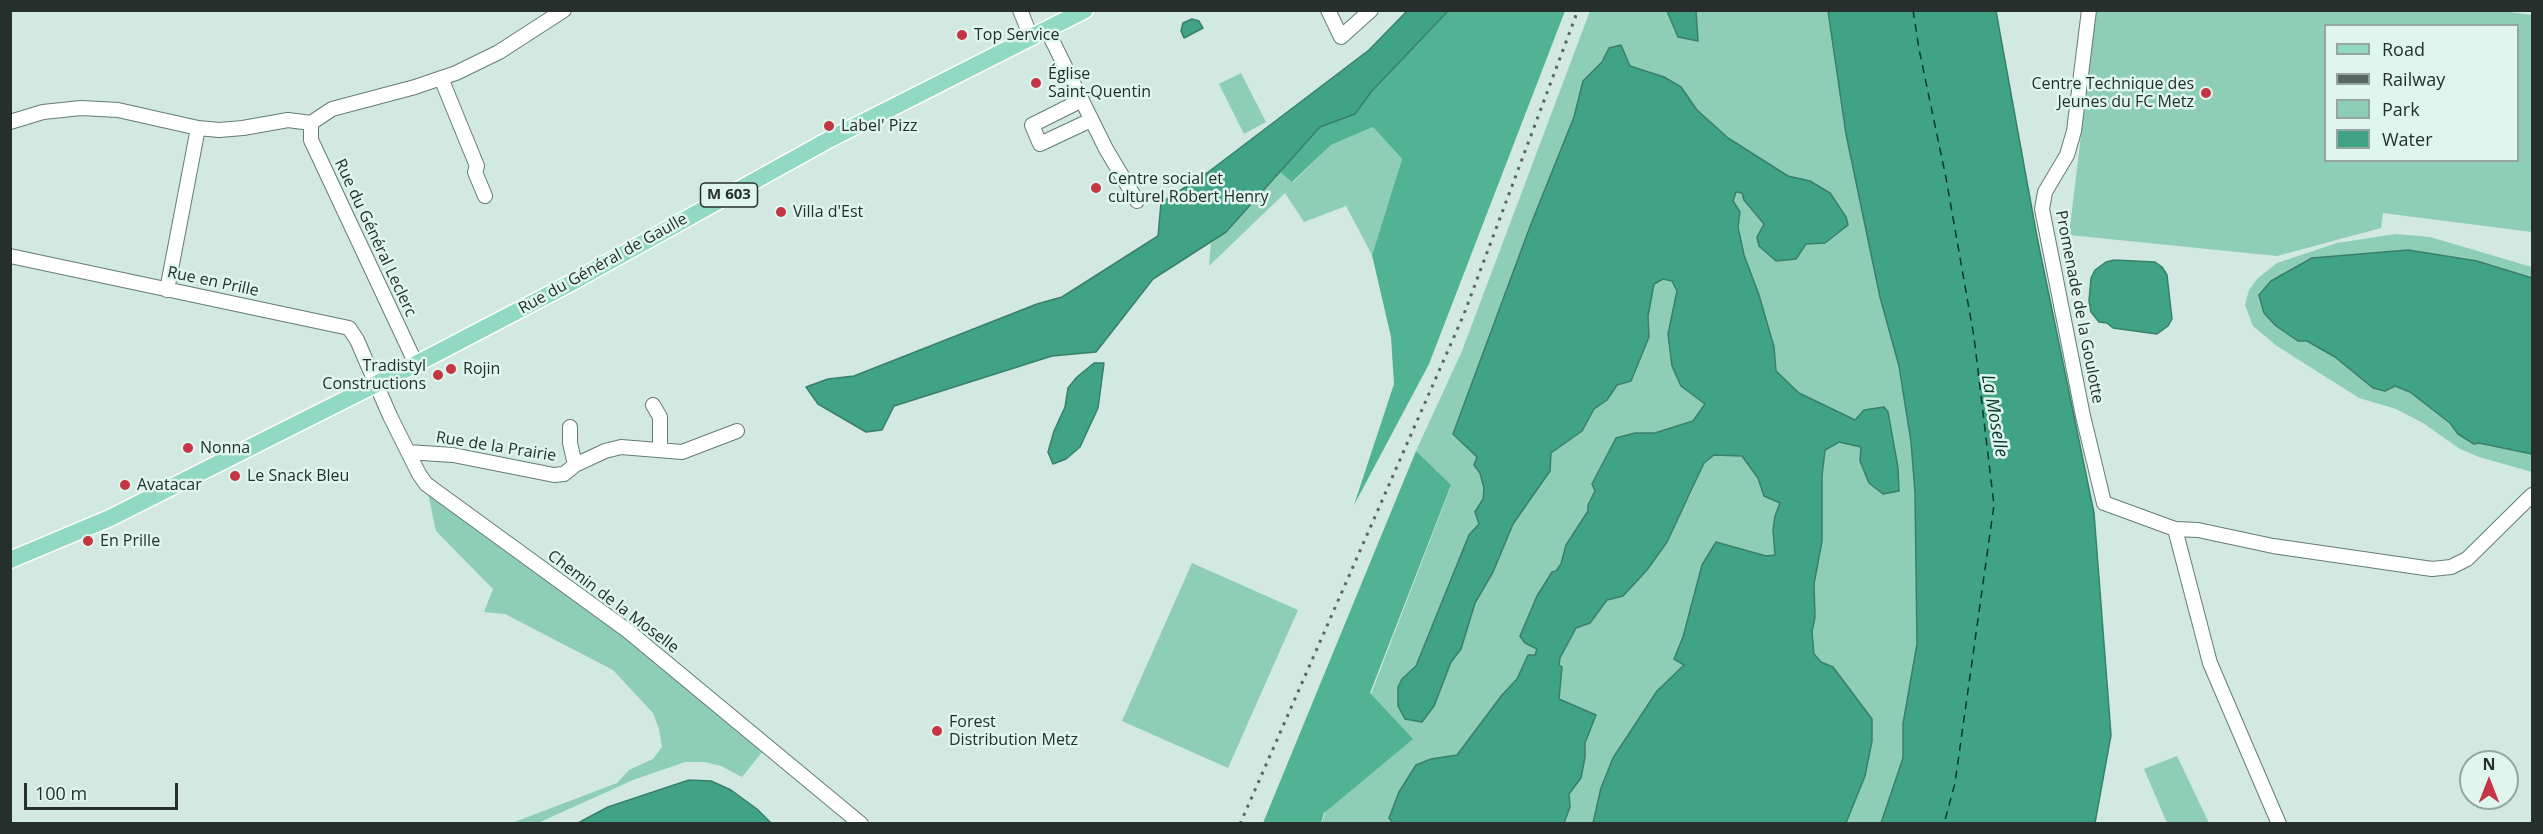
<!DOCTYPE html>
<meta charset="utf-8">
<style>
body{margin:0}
#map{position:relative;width:2543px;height:834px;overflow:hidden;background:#d1e9e0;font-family:"Open Sans",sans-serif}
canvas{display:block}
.frame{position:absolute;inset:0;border:12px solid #262f2b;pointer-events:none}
.legend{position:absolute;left:2324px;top:24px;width:195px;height:138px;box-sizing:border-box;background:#def6ed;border:2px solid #94a69f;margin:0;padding:8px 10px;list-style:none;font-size:18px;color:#262f2b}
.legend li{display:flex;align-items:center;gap:12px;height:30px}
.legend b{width:30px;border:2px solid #94a69f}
.north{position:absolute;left:2459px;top:750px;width:60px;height:60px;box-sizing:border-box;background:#def6ed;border:2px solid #94a69f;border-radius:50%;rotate:0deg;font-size:16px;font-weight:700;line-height:24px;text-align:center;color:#262f2b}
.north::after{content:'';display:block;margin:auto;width:21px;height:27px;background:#c53543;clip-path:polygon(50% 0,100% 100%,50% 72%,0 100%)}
.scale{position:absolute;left:24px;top:783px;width:154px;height:27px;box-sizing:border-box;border:3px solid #262f2b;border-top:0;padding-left:8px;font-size:18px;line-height:21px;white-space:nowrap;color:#262f2b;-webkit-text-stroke:4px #def6ed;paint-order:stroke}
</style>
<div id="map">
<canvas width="2543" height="834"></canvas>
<div class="frame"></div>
<ul class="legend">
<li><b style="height:8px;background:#92d9c4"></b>Road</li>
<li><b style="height:8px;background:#596761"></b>Railway</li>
<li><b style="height:16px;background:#8ecdb6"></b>Park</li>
<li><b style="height:16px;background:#40a386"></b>Water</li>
</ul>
<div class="north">N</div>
<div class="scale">100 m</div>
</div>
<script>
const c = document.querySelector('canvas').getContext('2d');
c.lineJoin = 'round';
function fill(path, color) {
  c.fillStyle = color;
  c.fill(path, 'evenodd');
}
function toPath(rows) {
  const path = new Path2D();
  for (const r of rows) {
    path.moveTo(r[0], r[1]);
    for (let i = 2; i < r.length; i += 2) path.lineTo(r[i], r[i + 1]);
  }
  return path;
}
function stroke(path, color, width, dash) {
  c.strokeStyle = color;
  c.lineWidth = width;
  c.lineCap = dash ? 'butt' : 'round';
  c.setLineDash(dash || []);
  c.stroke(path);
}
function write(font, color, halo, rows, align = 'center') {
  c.font = font + ' "Open Sans",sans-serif';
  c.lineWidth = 5;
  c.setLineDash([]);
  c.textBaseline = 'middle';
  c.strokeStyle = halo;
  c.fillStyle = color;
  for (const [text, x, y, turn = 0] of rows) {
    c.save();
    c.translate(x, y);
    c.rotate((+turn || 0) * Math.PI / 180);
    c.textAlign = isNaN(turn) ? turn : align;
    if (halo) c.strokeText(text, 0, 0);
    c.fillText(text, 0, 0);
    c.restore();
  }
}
fill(toPath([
 [2494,10,2532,15,2532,232,2383,213,2381,228,2277,256,2069,235,2096,11],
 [2326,26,2518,26,2518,160,2326,160],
 [1590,11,1667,11,1678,37,1698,40,1696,11,1828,11,1846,134,1880,297,1899,366,1911,442,1915,492,1917,644,1903,724,1903,758,1881,823,1846,823,1865,776,1849,691,1833,667,1821,662,1814,654,1812,632,1815,617,1814,584,1822,541,1822,476,1825,450,1839,442,1861,447,1883,494,1855,420,1799,393,1776,371,1774,347,1759,295,1744,256,1738,227,1740,212,1733,201,1736,192,1742,193,1744,200,1764,224,1757,237,1810,181,1788,176,1728,138,1697,110,1681,87,1664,77,1630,66,1609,48,1602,62,1583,81,1574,117,1531,224,1453,434,1477,457,1474,465,1480,473,1484,488,1483,499,1475,512,1479,524,1469,535,1416,666,1402,679,1398,687,1398,706,1434,706,1451,662,1461,649,1475,603,1493,572,1513,524,1550,471,1551,453,1582,431,1594,408,1607,400,1649,337,1648,316,1654,284,1663,279,1673,281,1677,291,1668,334,1697,396,1705,403,1694,421,1655,433,1635,433,1595,491,1588,505,1588,511,1566,545,1561,564,1537,596,1520,636,1525,643,1537,649,1535,655,1528,655,1517,679,1502,695,1457,755,1431,759,1416,765,1399,792,1389,818,1393,823,1321,824,1451,486,1416,451,1462,351],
 [1241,73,1266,122,1244,134,1219,84],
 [1373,127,1402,159,1372,255,1346,206,1304,222,1285,193,1209,266,1211,242,1226,232,1280,172,1293,182,1331,145],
 [2396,234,2430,237,2532,267,2532,278,2506,271,2494,265,2448,257,2312,258,2271,281,2276,326,2298,340,2306,341,2335,357,2373,388,2395,386,2410,392,2450,423,2458,434,2479,443,2532,454,2532,472,2479,457,2460,449,2423,423,2396,409,2359,398,2277,346,2253,326,2245,305,2249,290,2257,279,2277,263,2337,243],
 [1714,455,1742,456,1758,478,1764,495,1781,503,1775,516,1773,530,1775,555,1766,556,1716,542,1696,590,1683,637,1674,659,1684,665,1657,691,1613,758,1601,788,1593,823,1564,823,1570,807,1569,794,1581,778,1585,757,1585,743,1596,715,1559,699,1562,667,1559,665,1560,657,1576,628,1590,623,1607,600,1614,596,1690,496,1704,463],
 [426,484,628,631,767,746,742,777,721,766,705,762,685,762,633,780,538,823,512,823,617,783,629,770,653,759,662,747,659,729,653,713,613,670,505,614,484,612,493,589,436,531],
 [1192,563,1298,610,1228,768,1122,721],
 [2177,756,2209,823,2167,823,2144,769]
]), '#8ecdb6');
fill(toPath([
 [1448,11,1565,11,1429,364,1354,505,1394,384,1391,337,1372,255,1402,159,1373,127,1331,145,1292,182,1280,172,1320,127,1355,114,1371,92],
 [1416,451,1451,485,1370,693,1413,739,1324,813,1321,823,1263,823]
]), '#51b394');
const water = toPath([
 [1408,10,1448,11,1371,92,1355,114,1320,127,1226,232,1153,279,1096,352,1052,356,894,406,882,430,866,432,818,404,806,387,828,379,854,376,1037,304,1062,297,1158,236,1161,203,1207,173,1369,50,1408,10],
 [1667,11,1696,11,1698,41,1678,37,1667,11],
 [1828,11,1996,11,2037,237,2094,513,2111,735,2095,823,1881,823,1903,758,1903,724,1917,644,1915,492,1911,442,1899,366,1880,297,1846,134,1828,11],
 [1192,19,1199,21,1203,28,1184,38,1181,31,1183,23,1192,19],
 [1621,45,1630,66,1664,77,1681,87,1697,110,1728,138,1788,176,1810,181,1830,193,1846,217,1848,225,1825,243,1806,244,1796,259,1776,261,1759,246,1757,237,1764,224,1744,200,1742,193,1736,192,1733,201,1740,212,1738,227,1744,255,1759,295,1774,347,1776,371,1799,393,1855,420,1864,410,1884,407,1888,412,1898,468,1899,491,1883,494,1869,483,1860,461,1861,447,1839,442,1825,450,1822,476,1822,541,1814,584,1815,617,1812,632,1814,654,1821,662,1833,667,1872,719,1872,741,1865,776,1846,823,1593,823,1601,788,1613,758,1657,691,1684,665,1674,659,1683,637,1702,565,1716,542,1766,556,1775,555,1773,530,1775,516,1780,503,1764,496,1758,478,1742,456,1714,455,1704,463,1667,542,1647,570,1623,596,1607,600,1590,623,1576,628,1560,658,1559,665,1562,667,1559,699,1596,715,1585,743,1585,757,1581,778,1569,794,1570,807,1564,823,1393,823,1389,818,1399,792,1416,765,1431,759,1457,755,1502,695,1517,679,1528,655,1535,655,1537,649,1525,643,1520,636,1537,596,1552,572,1556,571,1561,564,1566,545,1588,511,1588,505,1595,491,1592,484,1616,438,1635,433,1655,433,1693,421,1705,404,1681,386,1672,366,1668,334,1677,291,1672,281,1663,279,1654,284,1648,316,1649,337,1631,381,1617,385,1607,400,1594,409,1582,431,1551,453,1550,471,1513,524,1493,572,1475,603,1461,649,1451,662,1434,706,1422,722,1405,719,1398,706,1398,687,1402,679,1416,666,1469,535,1479,524,1475,512,1483,499,1484,488,1480,473,1474,465,1477,457,1453,434,1531,224,1574,117,1583,81,1602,62,1609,48,1621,45],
 [2408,250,2477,261,2532,278,2532,454,2479,443,2474,444,2458,434,2450,423,2410,392,2395,386,2385,391,2373,388,2335,357,2307,341,2298,341,2276,326,2264,313,2259,295,2271,281,2312,258,2408,250],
 [2114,260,2155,262,2162,267,2167,275,2172,319,2168,326,2157,334,2113,328,2107,323,2099,322,2091,312,2089,301,2091,278,2095,270,2106,262,2114,260],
 [1094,363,1104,363,1098,408,1080,447,1066,459,1053,464,1048,452,1054,431,1065,407,1068,388,1077,377,1094,363],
 [689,780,711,781,731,790,757,809,771,823,578,823,608,807,689,780]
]);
fill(water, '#40a386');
stroke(water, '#38806b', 1.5);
stroke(toPath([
 [1913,10,1919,49,1946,178,1974,337,1994,505,1955,783,1944,824]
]), '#0a372b', 1.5, [8, 6]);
const minor = toPath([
 [1020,10,1031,37],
 [1328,10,1341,37,1371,10],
 [2089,10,2074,131,2067,155,2045,192,2042,209,2083,416,2104,503,2175,529,2198,530,2273,546,2432,569,2451,567,2467,559,2532,495],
 [1046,28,1106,149,1137,201],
 [441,78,477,166,475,172,485,196],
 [1082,100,1032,125,1040,144,1091,120],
 [10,122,43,112,81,108,118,110,198,128,219,130,243,128,288,120,311,123,332,109,415,87,456,73,499,52,564,10],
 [311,123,311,140,416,364],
 [10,256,349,328,357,340,390,416,419,474,426,484,628,631,861,824],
 [167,290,198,128],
 [653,405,660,417,660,450],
 [570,427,570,443,575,465],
 [408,452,453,455,554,475,564,474,575,465,605,451,621,447,682,452,737,431],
 [2175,529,2210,663,2279,824]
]);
const major = toPath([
 [10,560,110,518,416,364,569,284,830,139,1085,10]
]);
stroke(minor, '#667c74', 16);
stroke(major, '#fff', 19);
stroke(minor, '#fff', 14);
stroke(major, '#92d9c4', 16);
stroke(toPath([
 [1240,824,1464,314,1578,10]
]), '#596761', 3, [3, 6]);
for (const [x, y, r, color] of [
 [962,35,6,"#c53543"],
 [1036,83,6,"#c53543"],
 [2206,93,6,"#c53543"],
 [829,126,6,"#c53543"],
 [1096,188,6,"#c53543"],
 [781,212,6,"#c53543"],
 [451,369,6,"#c53543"],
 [438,375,6,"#c53543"],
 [188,448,6,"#c53543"],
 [235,476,6,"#c53543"],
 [125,485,6,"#c53543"],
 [88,541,6,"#c53543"],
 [937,731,6,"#c53543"]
]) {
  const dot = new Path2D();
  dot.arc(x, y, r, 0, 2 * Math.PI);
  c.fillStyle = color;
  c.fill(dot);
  stroke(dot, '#def6ed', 2);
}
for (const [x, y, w] of [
 [729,195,57]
]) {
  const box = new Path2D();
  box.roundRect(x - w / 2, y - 12, w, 24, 4.5);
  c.fillStyle = '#def6ed';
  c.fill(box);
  stroke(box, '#262f2b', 1.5);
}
write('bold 15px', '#262f2b', null, [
 ["M 603",729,195]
]);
write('16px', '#262f2b', '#def6ed', [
 ["Top Service",974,35],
 ["Église",1048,74],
 ["Saint-Quentin",1048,92],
 ["Centre Technique des",2194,84,"right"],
 ["Jeunes du FC Metz",2194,102,"right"],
 ["Label' Pizz",841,126],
 ["Centre social et",1108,179],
 ["culturel Robert Henry",1108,197],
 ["Villa d'Est",793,212],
 ["Tradistyl",426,366,"right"],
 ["Constructions",426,384,"right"],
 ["Rojin",463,369],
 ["Nonna",200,448],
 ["Le Snack Bleu",247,476],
 ["Avatacar",137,485],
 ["En Prille",100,541],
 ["Forest",949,722],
 ["Distribution Metz",949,740]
], 'left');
write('16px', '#262f2b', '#def6ed', [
 ["Rue du Général Leclerc",375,238,65],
 ["Rue du Général de Gaulle",603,264,-29],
 ["Rue en Prille",213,282,12],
 ["Promenade de la Goulotte",2079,307,79],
 ["Rue de la Prairie",496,447,9],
 ["Chemin de la Moselle",613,602,37]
]);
write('italic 18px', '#0a372b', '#def6ed', [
 ["La Moselle",1994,416,80]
]);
</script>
